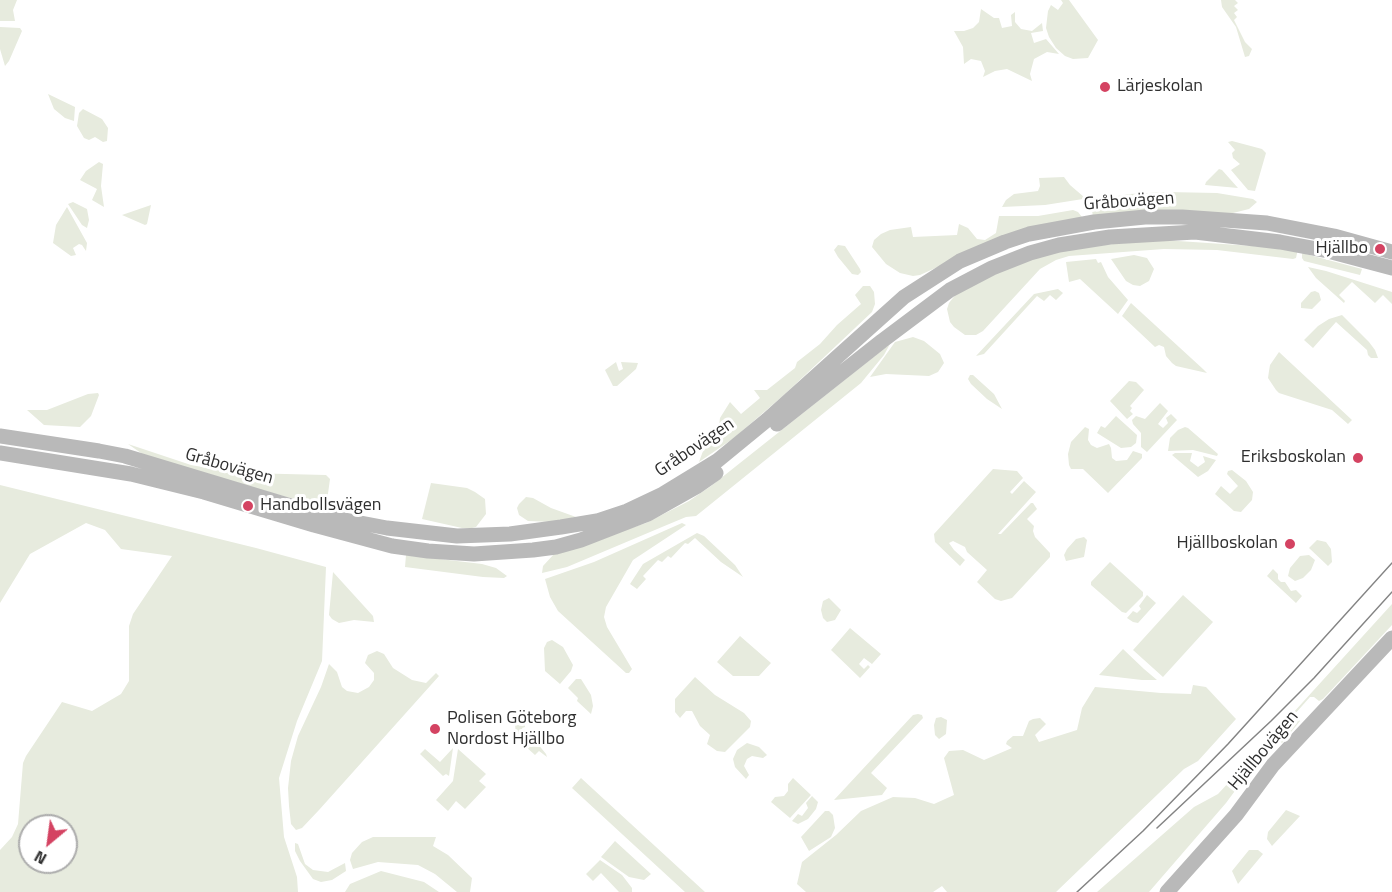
<!DOCTYPE html>
<meta charset="utf-8">
<style>
body{margin:0}
#map{position:relative;width:1392px;height:892px;overflow:hidden;background:#fff;font-family:"Titillium Web",sans-serif}
canvas{display:block}
.north{position:absolute;left:18px;top:814px;width:60px;height:60px;box-sizing:border-box;background:#fff;border:2px solid #acacac;border-radius:50%;rotate:209deg;font-size:16px;font-weight:700;line-height:24px;text-align:center;color:#2f2f2f}
.north::after{content:'';display:block;margin:auto;width:21px;height:27px;background:#d44362;clip-path:polygon(50% 0,100% 100%,50% 72%,0 100%)}
</style>
<div id="map">
<canvas width="1392" height="892"></canvas>
<div class="north">N</div>
</div>
<script>
const c = document.querySelector('canvas').getContext('2d');
c.lineJoin = 'round';
function fill(path, color) {
  c.fillStyle = color;
  c.fill(path, 'evenodd');
}
function toPath(rows) {
  const path = new Path2D();
  for (const r of rows) {
    path.moveTo(r[0], r[1]);
    for (let i = 2; i < r.length; i += 2) path.lineTo(r[i], r[i + 1]);
  }
  return path;
}
function stroke(path, color, width, dash) {
  c.strokeStyle = color;
  c.lineWidth = width;
  c.lineCap = dash ? 'butt' : 'round';
  c.setLineDash(dash || []);
  c.stroke(path);
}
function write(font, color, halo, rows, align = 'center') {
  c.font = font + ' "Titillium Web",sans-serif';
  c.lineWidth = 6;
  c.setLineDash([]);
  c.textBaseline = 'middle';
  c.strokeStyle = halo;
  c.fillStyle = color;
  for (const [text, x, y, turn = 0] of rows) {
    c.save();
    c.translate(x, y);
    c.rotate((+turn || 0) * Math.PI / 180);
    c.textAlign = isNaN(turn) ? turn : align;
    if (halo) c.strokeText(text, 0, 0);
    c.fillText(text, 0, 0);
    c.restore();
  }
}
fill(toPath([
 [0,0,17,0,13,10,15,21,0,21],
 [1061,0,1069,0,1098,40,1088,58,1073,59,1065,56,1056,48,1049,37,1046,28,1048,11,1051,5,1058,10,1063,3],
 [1221,0,1235,0,1238,3,1234,6,1238,10,1234,13,1237,17,1234,20,1245,42,1252,49,1249,56,1245,57,1236,27,1222,7],
 [981,9,994,18,999,18,1002,28,1012,26,1011,15,1015,12,1015,22,1021,29,1032,31,1042,23,1043,31,1031,33,1034,43,1046,39,1059,54,1047,52,1034,59,1030,74,1032,81,1007,69,995,71,983,77,985,71,981,61,971,59,964,64,963,47,954,31,964,31,973,28,979,22],
 [0,27,20,28,22,31,9,61,5,66,0,49],
 [48,94,75,107,74,121,65,118,54,109],
 [83,109,102,119,108,128,107,141,103,142,95,137,89,140,84,138,77,126,79,113],
 [1232,141,1262,149,1266,153,1255,191,1248,190,1231,170,1240,164,1233,158,1232,153,1235,150,1228,142],
 [99,162,103,164,101,186,104,207,92,200,97,189,80,180,86,171],
 [1219,169,1222,170,1238,188,1205,185,1206,182],
 [1064,177,1070,185,1084,197,1083,199,1045,205,1002,207,1006,200,1014,194,1038,191,1040,186,1039,178],
 [1166,192,1217,193,1253,199,1257,202,1249,209,1233,213,1093,216,1092,211,1093,205,1099,199,1130,194],
 [73,202,87,209,89,220,87,228,82,225,68,204],
 [151,205,147,224,145,225,122,215],
 [67,207,87,243,86,251,82,245,79,244,73,248,76,255,71,256,53,243,56,225],
 [1073,210,1078,212,1082,217,942,265,920,275,913,276,900,273,886,264,872,247,874,240,881,234,890,230,911,227,913,237,957,235,959,224,968,228,977,239,985,240,996,233,999,216,1038,216],
 [1163,240,1298,249,1296,258,1293,259,1217,250,1164,249,1069,256,1056,260,1040,269,983,331,976,335,965,335,954,327,950,322,947,309,949,303,956,294,974,283,1025,261,1076,247],
 [838,245,845,246,860,269,861,272,858,275,852,274,838,257,834,250],
 [1302,253,1362,269,1360,275,1304,261,1302,258],
 [1134,255,1147,258,1154,269,1149,281,1140,286,1133,285,1126,281,1111,259],
 [1096,259,1098,263,1101,262,1108,277,1128,300,1118,314,1080,279,1069,282,1066,262],
 [1308,267,1326,271,1392,292,1392,304,1383,295,1375,303,1352,282,1339,295,1345,301,1344,303,1316,278],
 [863,286,870,286,874,292,875,304,872,312,785,394,734,438,699,462,703,451,718,433,720,418,730,402,741,414,760,398,754,390,767,390,795,368,797,362,820,344,837,325,861,304,855,295],
 [1058,289,1063,293,1056,300,1050,295,1044,301,1037,296,984,354,976,356,1034,294],
 [1315,291,1319,293,1321,300,1312,309,1301,308,1301,303,1311,292],
 [1131,303,1203,369,1207,373,1176,366,1172,363,1166,356,1164,347,1159,345,1155,347,1122,316],
 [1342,315,1369,342,1375,350,1378,358,1371,358,1368,355,1367,350,1336,322,1313,348,1304,340,1318,326,1329,319],
 [913,337,924,341,940,354,944,363,938,372,929,376,886,374,870,377,895,342],
 [890,344,884,355,861,383,696,516,686,517,662,527,567,567,542,573,543,566,554,554,646,523,689,501,711,486],
 [1279,352,1352,420,1348,424,1332,410,1279,393,1276,390,1268,378,1269,371,1270,365],
 [616,362,619,371,623,369,621,362,638,363,636,369,617,386,613,386,605,370],
 [970,375,973,375,994,394,1002,409,987,399,971,384,968,379],
 [1129,381,1136,382,1144,390,1130,406,1132,408,1130,411,1133,414,1127,419,1110,401],
 [98,393,99,395,91,416,80,427,44,425,27,410,47,410,88,394],
 [1160,403,1168,411,1158,424,1163,428,1168,423,1166,418,1171,414,1177,420,1147,452,1141,447,1141,433,1133,424,1132,420,1136,416,1145,419],
 [1116,416,1137,435,1136,443,1131,447,1121,448,1097,433,1101,426,1105,428],
 [1085,427,1089,429,1088,440,1091,445,1097,448,1109,444,1111,448,1112,458,1116,461,1127,460,1133,451,1142,454,1142,458,1108,493,1083,469,1071,469,1069,465,1068,454,1071,442],
 [1185,427,1188,428,1218,454,1217,456,1193,450,1168,451,1170,438,1178,430],
 [128,444,191,465,219,470,245,473,326,475,330,479,326,508,140,456,141,453],
 [1175,453,1192,453,1190,461,1198,467,1205,462,1203,456,1216,460,1208,471,1198,477,1172,455],
 [993,469,1017,471,1023,478,1010,492,1012,494,1024,481,1036,492,998,534,1001,534,1031,503,1033,503,1037,509,1027,519,1034,526,1033,531,1035,537,1050,553,1050,557,1012,598,1001,601,995,599,977,582,987,570,967,552,965,547,953,541,949,543,954,550,965,560,960,566,935,542,934,534],
 [1232,470,1246,481,1253,492,1252,500,1241,512,1234,511,1215,494,1221,486,1230,494,1238,486,1227,474,1228,471],
 [431,483,467,488,475,492,485,499,486,514,476,527,472,528,462,528,422,519],
 [0,485,256,548,326,567,322,661,297,721,279,778,284,837,297,877,298,892,0,892,0,850,12,837,18,824,23,763,26,756,62,702,92,711,121,694,129,681,129,626,133,614,172,556,121,549,105,530,86,523,30,554,0,603],
 [30,826,66,826,66,862,30,862],
 [526,497,533,498,551,508,576,517,553,522,528,521,519,515,517,508,519,504],
 [682,523,686,525,633,560,606,607,604,617,607,627,632,669,629,673,626,673,558,611,550,597,545,579,594,562],
 [697,533,704,536,735,565,743,577,721,562,695,538,688,544,685,543,671,558,668,556,662,562,658,560,643,576,646,579,637,589,630,584,643,564],
 [1084,537,1087,540,1084,557,1066,561,1064,555,1067,549,1076,539],
 [1317,540,1326,542,1331,549,1332,562,1328,566,1309,548],
 [406,555,482,564,496,568,507,576,504,578,483,577,405,567],
 [1309,555,1315,560,1311,570,1303,578,1295,581,1288,576,1290,568,1300,556],
 [1110,562,1143,592,1143,596,1126,613,1122,612,1091,585,1091,582],
 [1273,569,1278,574,1278,579,1281,582,1285,582,1291,591,1296,590,1302,596,1296,603,1267,576],
 [333,572,373,616,374,622,354,620,339,623,332,619,329,615],
 [1147,595,1156,603,1138,623,1133,622,1127,618,1133,611,1137,613,1141,609,1139,606],
 [1183,595,1213,622,1163,677,1133,650],
 [829,598,841,610,835,620,827,622,823,618,821,610,823,601],
 [1392,604,1392,625,1323,699,1319,701,1314,697,1310,697,1294,715,1300,721,1282,743,1273,735],
 [850,628,881,654,872,664,864,658,859,664,864,669,868,665,870,667,860,678,831,650],
 [740,636,771,663,759,676,733,676,717,662],
 [552,640,563,647,573,665,571,671,560,684,545,671,544,648,547,642],
 [1123,649,1144,669,1157,680,1142,680,1099,675],
 [377,651,384,654,393,668,412,680,426,683,436,673,439,676,319,810,302,828,296,830,291,824,289,806,288,788,291,761,298,736,321,687,329,664,337,672,342,687,347,691,358,693,369,687,374,680,374,673,365,663,368,655],
 [695,677,715,695,744,713,751,721,750,727,725,752,717,751,707,744,710,735,700,726,692,711,686,711,680,718,675,712,675,699],
 [576,679,581,679,591,695,593,706,591,714,577,701,578,698,568,688],
 [1193,685,1206,687,1236,719,1198,761,1184,769,1056,892,947,892,942,886,933,892,806,892,797,884,802,862,836,835,861,811,893,797,915,798,934,804,954,795,944,758,949,751,963,750,984,760,1012,748,1006,744,1007,741,1013,736,1023,736,1029,721,1033,719,1040,718,1046,724,1035,735,1039,742,1077,730,1082,708,1095,687,1161,693,1191,694],
 [918,714,922,715,923,718,871,773,887,788,882,795,834,800,913,715],
 [941,717,947,720,946,734,939,739,935,735,934,725,936,718],
 [525,722,525,727,522,728,523,731,525,731,526,738,533,738,546,754,547,757,539,751,535,755,516,738,515,723],
 [747,743,759,747,767,755,763,758,752,756,747,759,744,766,749,775,746,779,735,767,733,759,737,750],
 [453,748,449,776,446,774,443,776,420,754,425,749,440,762],
 [458,749,486,774,479,781,486,787,465,809,456,801,448,811,436,800,453,781],
 [1254,755,1257,761,1226,803,1149,892,1097,892,1194,807,1218,794],
 [581,778,705,892,685,892,572,788],
 [793,778,811,795,790,818,771,802,775,797,784,796,788,791,788,784],
 [812,796,818,802,816,809,808,819,798,824,792,821,798,814,802,816,808,808,806,803],
 [1286,810,1300,816,1272,846,1267,839,1268,832],
 [825,811,829,811,833,815,835,828,831,837,809,851,801,837],
 [373,837,436,837,433,846,448,855,472,878,470,892,457,892,435,874,418,865,378,862,353,869,350,860,352,853,362,842],
 [615,841,651,874,644,880,629,877,601,857],
 [295,843,298,844,305,864,313,870,328,872,345,863,346,871,332,880,321,882,313,879,300,861,295,851],
 [1249,850,1258,850,1263,854,1238,884,1232,871],
 [600,860,622,875,632,888,632,892,619,892,601,873,593,881,586,874],
 [381,871,424,882,439,892,345,892,350,884]
]), '#e7ebde');
stroke(toPath([
 [777,424,882,341,950,290,992,268,1030,253,1059,245,1110,237,1195,232,1280,242,1328,251,1392,268],
 [0,436,99,451,125,456,324,516,387,528,457,536,510,534,561,527,597,521,627,511,663,494,717,461,767,420,904,297,960,261,1005,242,1029,234,1094,222,1145,217,1182,217,1267,223,1334,236,1392,252],
 [0,453,131,474,204,492,314,525,392,546,428,551,474,554,533,550,556,547,581,540,648,514,696,487,716,473],
 [1167,892,1236,815,1273,765,1392,638]
]), '#b9b9b9', 15);
stroke(toPath([
 [1157,828,1271,721,1314,678,1392,592],
 [1077,892,1143,831,1228,744,1392,563]
]), '#848484', 1.5);
for (const [x, y, r, color] of [
 [1105,87,6,"#d44362"],
 [1380,249,6,"#d44362"],
 [1358,458,6,"#d44362"],
 [248,506,6,"#d44362"],
 [1290,544,6,"#d44362"],
 [435,729,6,"#d44362"]
]) {
  const dot = new Path2D();
  dot.arc(x, y, r, 0, 2 * Math.PI);
  c.fillStyle = color;
  c.fill(dot);
  stroke(dot, '#fff', 2);
}
write('18px', '#2f2f2f', '#fff', [
 ["Lärjeskolan",1117,87],
 ["Hjällbo",1368,249,"right"],
 ["Eriksboskolan",1346,458,"right"],
 ["Handbollsvägen",260,506],
 ["Hjällboskolan",1278,544,"right"],
 ["Polisen Göteborg",447,719],
 ["Nordost Hjällbo",447,740]
], 'left');
write('18px', '#2f2f2f', '#fff', [
 ["Gråbovägen",1129,202,-4],
 ["Gråbovägen",695,448,-34],
 ["Gråbovägen",229,467,16],
 ["Hjällbovägen",1264,751,-50]
]);
</script>
